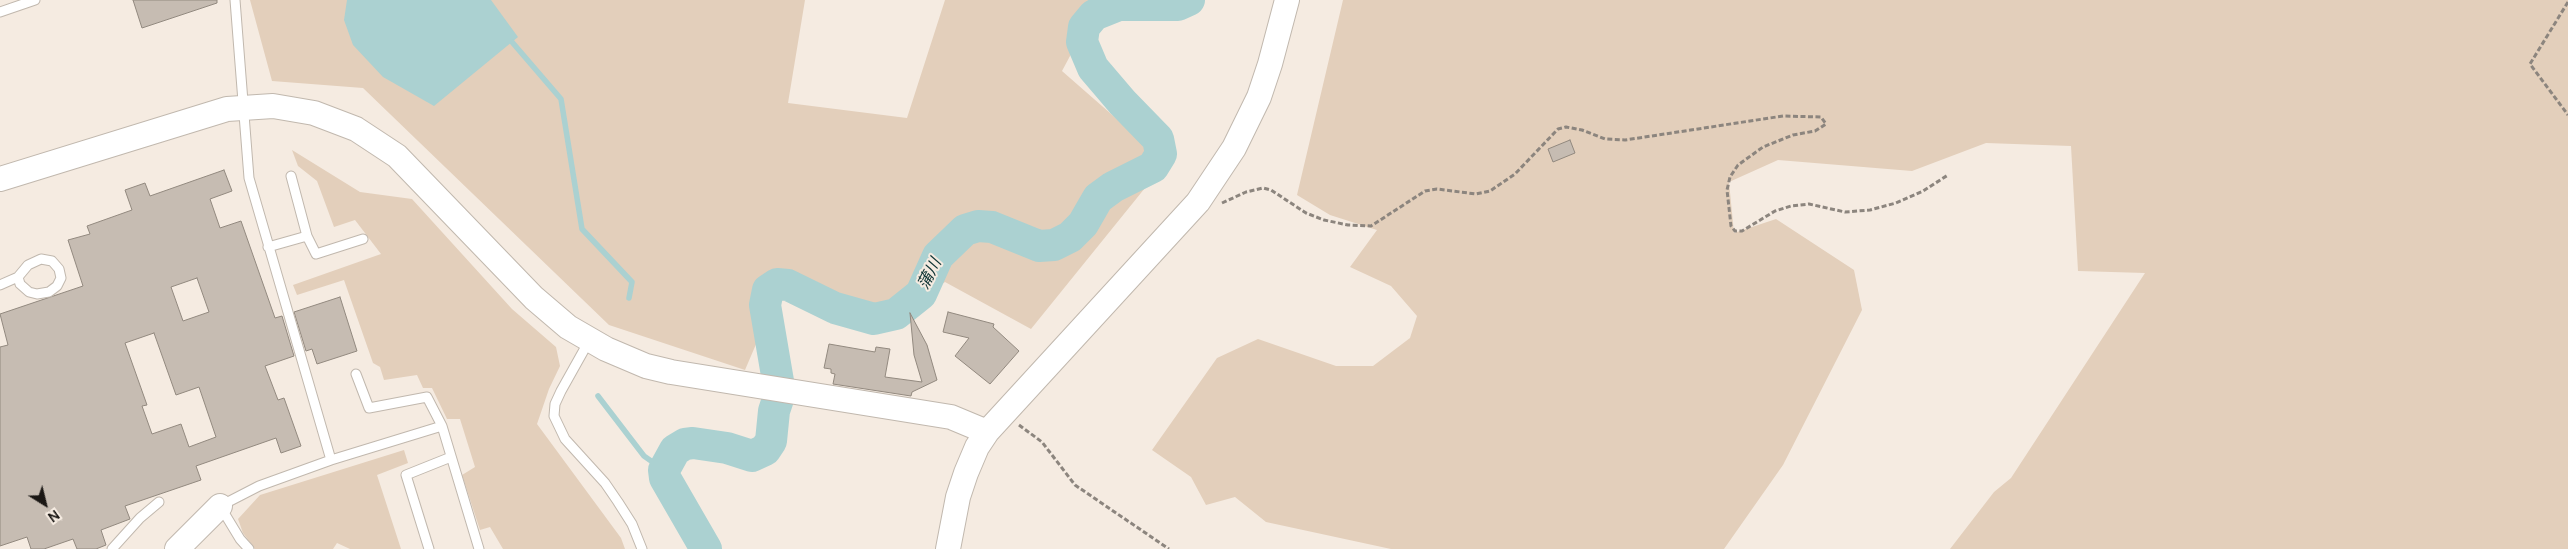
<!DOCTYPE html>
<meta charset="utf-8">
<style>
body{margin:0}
#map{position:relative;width:2568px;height:549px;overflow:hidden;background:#f5ebe1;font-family:Manrope,sans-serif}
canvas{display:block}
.north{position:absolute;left:20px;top:479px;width:50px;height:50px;-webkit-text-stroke:4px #f5ebe1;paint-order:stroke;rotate:144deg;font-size:14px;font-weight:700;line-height:20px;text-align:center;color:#1a1714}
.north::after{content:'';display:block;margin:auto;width:18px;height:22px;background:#1a1714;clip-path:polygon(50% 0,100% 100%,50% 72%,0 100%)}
</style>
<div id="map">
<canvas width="2568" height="549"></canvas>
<div class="north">N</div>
</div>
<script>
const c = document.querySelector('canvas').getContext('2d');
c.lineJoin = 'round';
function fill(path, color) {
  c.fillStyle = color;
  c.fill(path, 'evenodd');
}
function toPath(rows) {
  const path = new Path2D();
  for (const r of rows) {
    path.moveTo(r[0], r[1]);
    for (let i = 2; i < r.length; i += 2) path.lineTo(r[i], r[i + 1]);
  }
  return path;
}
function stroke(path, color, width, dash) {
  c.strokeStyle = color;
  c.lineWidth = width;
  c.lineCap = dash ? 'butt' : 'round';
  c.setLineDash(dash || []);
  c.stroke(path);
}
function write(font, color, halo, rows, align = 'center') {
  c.font = font + ' Manrope,"Noto Sans JP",sans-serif';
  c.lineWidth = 4;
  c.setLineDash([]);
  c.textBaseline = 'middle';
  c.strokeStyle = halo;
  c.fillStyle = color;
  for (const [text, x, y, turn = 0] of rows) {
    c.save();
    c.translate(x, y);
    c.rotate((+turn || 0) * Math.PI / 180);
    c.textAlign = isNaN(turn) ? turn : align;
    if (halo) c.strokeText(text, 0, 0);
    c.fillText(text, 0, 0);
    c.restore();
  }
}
fill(toPath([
 [250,0,805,0,788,103,907,118,945,0,1100,0,1062,71,1166,162,1031,329,945,282,895,318,777,295,745,370,609,325,363,88,272,81],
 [1343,0,2568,0,2568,549,1950,549,1994,492,2011,478,2145,273,2078,271,2071,146,1986,143,1912,171,1778,160,1729,182,1734,233,1776,219,1854,270,1862,310,1783,465,1724,549,1391,549,1266,522,1235,497,1206,505,1191,477,1152,450,1217,358,1258,339,1336,366,1373,366,1410,338,1417,316,1391,286,1350,267,1377,230,1330,215,1297,195],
 [292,150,360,192,412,199,512,309,556,347,560,366,549,389,537,424,621,538,625,549,503,549,490,527,480,530,462,475,475,467,460,419,447,419,432,388,423,388,417,375,384,380,380,367,373,363,344,280,297,295,293,285,381,254,355,220,334,227,317,181,298,166],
 [404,450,408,463,377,475,401,549,350,549,337,543,333,549,255,549,243,533,238,519,260,495]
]), '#e3cfbb');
fill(toPath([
 [347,0,491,0,518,37,434,106,383,77,353,45,344,20]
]), '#abd1d1');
stroke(toPath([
 [512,42,561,99,582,229,632,282,629,298],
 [598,396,644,456,664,470]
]), '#abd1d1', 5.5);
stroke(toPath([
 [706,549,665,478,664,470,675,450,685,444,693,443,727,448,752,456,765,450,771,441,774,411,780,393,765,305,768,290,777,284,788,285,835,308,874,319,896,314,921,294,938,256,965,230,978,226,992,227,1039,246,1054,245,1070,237,1083,224,1098,198,1113,187,1153,167,1161,154,1158,139,1122,102,1093,68,1082,42,1084,27,1094,15,1119,5,1178,5,1189,0]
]), '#abd1d1', 32);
const building = toPath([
 [133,0,217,0,217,3,142,28,133,0],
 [1570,140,1575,153,1553,162,1548,149,1570,140],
 [224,170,232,191,210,199,220,228,241,221,275,318,282,316,294,356,265,366,278,400,284,398,301,446,281,453,276,438,196,466,201,480,125,506,130,519,101,530,106,545,96,549,77,549,73,539,44,549,31,549,27,537,0,546,0,347,8,345,0,314,83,286,68,240,90,234,87,226,132,210,125,190,145,183,150,196,224,170],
 [197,278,209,312,183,321,171,287,197,278],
 [154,333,176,395,199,387,216,437,189,447,181,424,152,434,142,406,147,405,125,343,154,333],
 [340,297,357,351,317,364,312,349,306,351,294,312,340,297],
 [948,312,994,324,993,327,1019,351,990,384,955,356,969,338,943,332,948,312],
 [910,313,927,345,937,380,912,392,911,396,833,384,835,374,831,373,831,369,824,368,829,344,875,352,876,347,890,349,885,377,922,382,914,355,910,313]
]);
fill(building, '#c6bcb2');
stroke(building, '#92897f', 1);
const lane = toPath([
 [235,0,249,178,331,460],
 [0,12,35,0],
 [291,176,307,236,316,254,363,239],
 [268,247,307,236],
 [0,285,18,277,28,265,41,259,52,261,59,269,61,278,57,286,49,292,37,294,29,292,20,284,18,277],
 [589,341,561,391,555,404,554,416,565,439,605,483,618,502,632,524,642,549],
 [356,374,369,408,427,397,442,426],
 [112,549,140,518,159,502],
 [249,549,240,539,220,506,226,503,259,486,331,460,442,426,479,549],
 [429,549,406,475,451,457]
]);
const secondary = toPath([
 [0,179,227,109,273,106,314,113,356,129,397,156,534,298,568,327,606,349,646,366,671,372,951,417,987,432],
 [177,549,220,506],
 [948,549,958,497,966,473,977,447,987,432,1198,202,1234,148,1259,97,1270,64,1287,0]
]);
stroke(lane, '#c1b8ae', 11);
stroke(secondary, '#c1b8ae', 26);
stroke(toPath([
 [2568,2,2530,64,2568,115],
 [1222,203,1246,192,1263,188,1271,190,1306,213,1324,220,1348,225,1371,226,1425,191,1437,189,1476,194,1490,191,1515,174,1558,129,1566,127,1582,130,1605,139,1625,140,1783,116,1821,117,1826,124,1815,131,1793,135,1763,147,1738,165,1730,177,1727,190,1731,226,1735,231,1742,231,1775,211,1791,206,1809,204,1845,212,1870,210,1896,203,1923,191,1948,175],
 [1019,425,1042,442,1075,485,1169,549]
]), '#8c857e', 3, [5, 2.5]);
stroke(lane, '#fff', 9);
stroke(secondary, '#fff', 24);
write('italic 16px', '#0c3233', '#f5ebe1', [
 ["蒲川",930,274,-63]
]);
</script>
